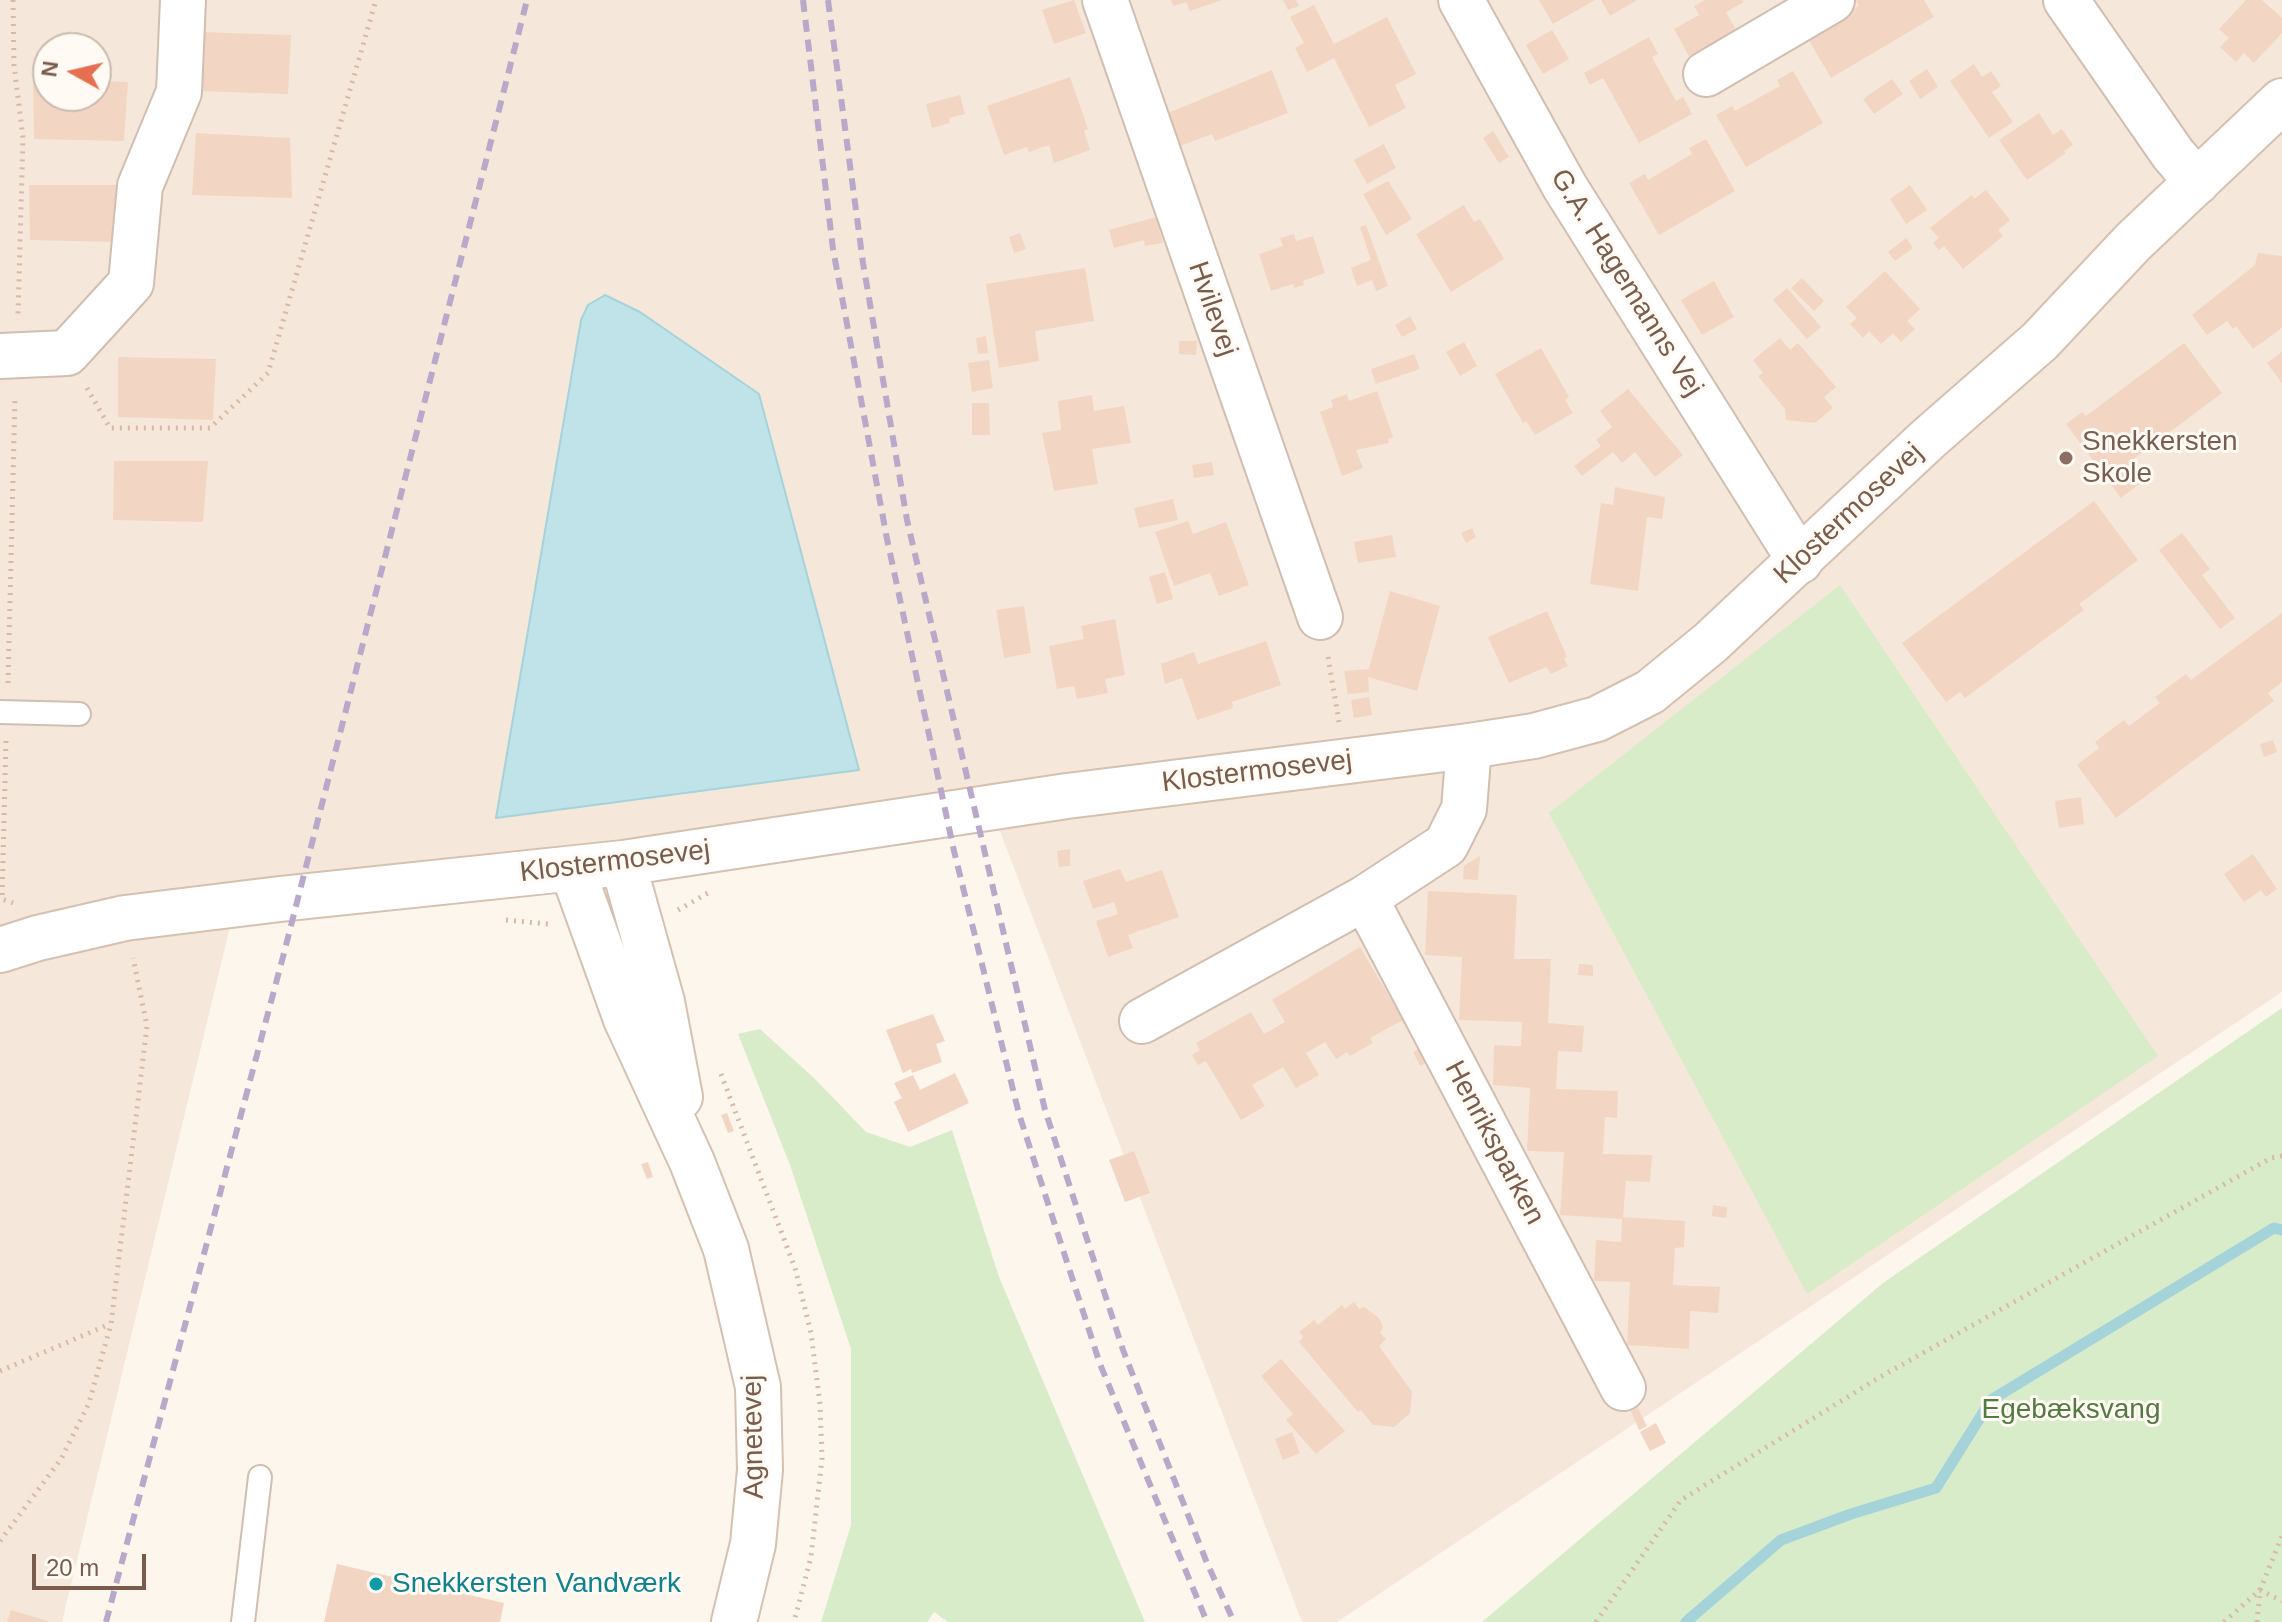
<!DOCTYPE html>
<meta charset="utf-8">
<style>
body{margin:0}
#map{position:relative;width:2282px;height:1622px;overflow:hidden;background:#fdf6ec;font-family:Arial,sans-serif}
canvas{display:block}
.north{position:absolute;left:32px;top:32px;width:80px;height:80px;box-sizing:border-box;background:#fffaf3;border:2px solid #cabbb1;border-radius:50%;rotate:278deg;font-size:22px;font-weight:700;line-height:32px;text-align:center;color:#7a5c4d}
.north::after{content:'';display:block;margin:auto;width:28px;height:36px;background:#e76f51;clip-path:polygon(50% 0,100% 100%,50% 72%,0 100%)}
.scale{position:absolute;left:32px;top:1554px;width:114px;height:36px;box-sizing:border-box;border:4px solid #7a5c4d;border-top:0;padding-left:10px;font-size:24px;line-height:28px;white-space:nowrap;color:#7a5c4d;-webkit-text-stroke:6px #fffaf3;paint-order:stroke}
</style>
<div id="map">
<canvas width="2282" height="1622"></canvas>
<div class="north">N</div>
<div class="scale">20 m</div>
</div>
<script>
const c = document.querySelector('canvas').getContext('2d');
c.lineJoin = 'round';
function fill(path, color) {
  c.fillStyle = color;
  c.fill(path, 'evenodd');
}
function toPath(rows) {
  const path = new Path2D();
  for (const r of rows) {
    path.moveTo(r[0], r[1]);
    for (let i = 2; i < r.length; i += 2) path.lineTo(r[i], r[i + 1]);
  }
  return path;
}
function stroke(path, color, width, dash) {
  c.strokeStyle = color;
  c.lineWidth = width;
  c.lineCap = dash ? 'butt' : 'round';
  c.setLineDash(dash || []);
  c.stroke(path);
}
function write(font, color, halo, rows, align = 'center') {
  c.font = font + ' Arial,sans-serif';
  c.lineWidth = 6;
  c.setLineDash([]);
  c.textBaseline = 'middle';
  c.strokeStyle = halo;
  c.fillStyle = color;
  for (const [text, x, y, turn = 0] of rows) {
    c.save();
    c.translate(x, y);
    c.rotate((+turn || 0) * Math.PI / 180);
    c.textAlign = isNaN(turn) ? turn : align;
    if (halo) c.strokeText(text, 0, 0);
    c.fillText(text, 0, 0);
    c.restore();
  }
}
fill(toPath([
 [0,0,2282,0,2282,992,1337,1622,1302,1622,996,821,230,927,62,1622,0,1622],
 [48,48,96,48,96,96,48,96]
]), '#f5e8da');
fill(toPath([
 [1840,585,2158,1056,1807,1294,1549,813],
 [2282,1008,2282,1622,1482,1622,1883,1283],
 [760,1029,815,1079,866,1132,910,1147,952,1130,999,1277,1145,1622,948,1622,934,1612,927,1622,821,1622,851,1525,851,1349,790,1165,738,1034]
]), '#d8ecc9');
const water = toPath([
 [605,295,640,312,759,394,859,770,496,818,581,320,588,305,605,295]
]);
fill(water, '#bfe3e8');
stroke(water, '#a5d3da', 2);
stroke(toPath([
 [1686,1622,1781,1540,1851,1514,1936,1488,1991,1400,2274,1228,2282,1230]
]), '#a5d3da', 11);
fill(toPath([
 [1074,0,1086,33,1054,44,1042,10],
 [1171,0,1222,0,1190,11,1186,2,1173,6],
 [1283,0,1296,0,1299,6,1288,10],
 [1539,0,1595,0,1553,24],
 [1601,0,1637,0,1610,16],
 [1705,0,1742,0,1744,2,1726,12,1736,30,1689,56,1674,29,1699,15,1694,6],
 [1856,0,1924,0,1934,17,1831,78,1807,37,1859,6],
 [2246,0,2262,0,2282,18,2282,33,2254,63,2244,53,2236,62,2220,47,2229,38,2219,29],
 [1314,5,1334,44,1387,17,1416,74,1395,85,1406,108,1369,127,1334,58,1307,72,1295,48,1304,43,1290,17],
 [1552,30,1569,59,1543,74,1526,45],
 [198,32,291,35,288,94,197,91],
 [1649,37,1658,54,1652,57,1676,101,1683,97,1692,114,1639,143,1603,78,1590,85,1584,73],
 [1974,64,1982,77,1991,71,2001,86,1992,92,2013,122,1989,138,1950,81],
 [1927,69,1938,87,1920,99,1909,81],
 [1272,70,1288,113,1215,141,1212,134,1180,146,1168,113],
 [1793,71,1823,123,1746,167,1716,115,1732,106,1735,111,1780,86,1777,80],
 [1070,77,1088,129,1084,131,1090,150,1054,163,1049,145,1029,152,1027,147,1004,155,987,106],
 [1892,79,1903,94,1874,114,1863,99],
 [33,80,48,80,48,96,96,96,96,81,128,82,124,141,34,139],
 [960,95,965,114,949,118,950,123,932,128,926,104],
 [2039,113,2053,135,2062,129,2073,145,2064,151,2066,153,2027,180,1999,140],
 [1493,131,1509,157,1499,163,1483,138],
 [196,133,290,138,292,198,192,195],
 [1706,139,1735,191,1659,235,1629,183,1645,174,1648,180,1692,154,1689,148],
 [1384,144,1396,168,1367,184,1354,160],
 [1388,181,1412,219,1386,235,1363,194],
 [29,185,124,185,118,242,30,240],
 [1910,185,1927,210,1906,224,1890,199],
 [1986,190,2010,220,1998,230,2003,236,1963,269,1944,246,1939,250,1933,243,1939,238,1930,228,1972,195,1974,199],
 [1464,205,1474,222,1480,219,1504,259,1451,292,1416,234],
 [1156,217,1163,243,1145,246,1144,240,1114,248,1109,230],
 [1366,225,1388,286,1376,291,1372,280,1357,286,1351,268,1371,260,1360,227],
 [1020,233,1026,249,1014,253,1009,237],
 [1294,234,1296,241,1313,236,1325,273,1303,281,1304,285,1294,288,1293,284,1271,291,1259,254,1283,246,1280,238],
 [1906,238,1913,248,1895,261,1888,252],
 [2258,253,2282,256,2282,328,2253,349,2236,326,2233,329,2227,321,2207,335,2192,315,2255,265],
 [1085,268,1094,321,1035,331,1039,361,999,368,986,284],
 [1885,271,1920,309,1907,321,1915,329,1901,342,1893,333,1881,344,1869,331,1863,338,1850,324,1857,318,1846,307],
 [1802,278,1824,301,1814,311,1791,288],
 [1714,281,1734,317,1702,335,1681,300],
 [1787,288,1821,327,1807,339,1773,300],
 [1410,316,1417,329,1402,337,1395,325],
 [986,336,988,353,978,354,976,338],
 [1780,338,1790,350,1798,343,1836,387,1824,397,1833,408,1815,423,1786,420,1785,409,1758,376,1763,373,1753,360],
 [1179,341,1197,341,1196,355,1179,354],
 [1464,342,1477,366,1460,376,1446,352],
 [2184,343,2222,393,2128,463,2142,482,2121,498,2066,424,2082,412,2086,416],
 [1541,348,1569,397,1565,400,1573,413,1535,435,1526,421,1523,423,1495,374],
 [2282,352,2282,383,2267,363],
 [1414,354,1420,369,1376,384,1371,369],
 [118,357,216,359,213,420,118,417],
 [989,360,993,388,972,392,968,363],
 [1628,389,1683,455,1655,477,1635,452,1622,463,1613,452,1582,476,1574,466,1601,446,1596,440,1612,427,1600,411],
 [1377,391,1393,437,1388,439,1389,443,1356,450,1363,468,1342,476,1320,412,1333,407,1331,400,1347,394,1349,401],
 [1092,395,1094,411,1124,406,1131,443,1092,449,1098,484,1054,491,1042,433,1061,430,1058,401],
 [972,403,989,403,990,435,972,435],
 [114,461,208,461,203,522,113,520],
 [1212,462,1214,475,1194,478,1192,465],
 [1615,487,1665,497,1662,519,1647,517,1638,591,1590,584,1601,503,1613,505],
 [1173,499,1178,520,1139,528,1134,508],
 [2094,501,2138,560,2079,604,2084,610,1965,698,1960,692,1946,702,1902,643],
 [1188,521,1193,534,1226,522,1249,585,1219,596,1210,573,1174,586,1155,532],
 [1472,528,1476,537,1466,543,1461,533],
 [2182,533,2210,569,2202,575,2235,618,2220,629,2159,550],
 [1392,535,1396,557,1358,563,1354,542],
 [1165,572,1173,599,1157,604,1149,577],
 [1390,591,1440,606,1417,691,1368,677,1369,692,1348,694,1344,671,1369,669],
 [1024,606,1031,653,1004,658,996,610],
 [1547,611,1567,657,1564,658,1568,666,1551,674,1546,667,1509,683,1488,637],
 [2282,613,2282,682,2268,693,2274,701,2116,818,2077,765,2099,748,2095,742,2124,720,2129,726,2160,703,2155,697,2186,674,2191,680],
 [1115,619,1125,675,1105,679,1108,693,1077,699,1074,686,1057,689,1049,646,1084,639,1081,626],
 [1266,641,1281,685,1232,702,1233,708,1197,720,1182,678,1165,684,1161,664,1194,652,1198,664],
 [1369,697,1372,715,1354,718,1351,700],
 [2273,740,2277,752,2264,757,2260,744],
 [2081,797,2084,824,2059,828,2055,801],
 [1070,849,1070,866,1059,867,1057,851],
 [2253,854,2277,889,2266,897,2261,890,2244,902,2224,874],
 [1480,856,1478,880,1463,879,1464,866],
 [1120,869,1126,882,1162,870,1179,917,1128,935,1133,948,1108,957,1096,921,1118,914,1114,902,1093,909,1083,881],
 [1428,891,1517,895,1514,959,1551,959,1548,1023,1584,1026,1582,1052,1558,1051,1556,1089,1618,1091,1617,1118,1605,1117,1603,1154,1652,1155,1650,1182,1626,1181,1623,1217,1685,1221,1684,1247,1675,1248,1673,1285,1720,1287,1718,1313,1690,1311,1689,1349,1627,1345,1630,1282,1594,1281,1596,1240,1621,1242,1622,1219,1560,1215,1564,1152,1527,1151,1530,1088,1493,1085,1494,1045,1521,1046,1522,1022,1459,1020,1462,957,1425,955],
 [1360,947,1403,1020,1370,1038,1373,1043,1350,1056,1347,1052,1336,1059,1325,1042,1306,1053,1319,1075,1296,1088,1283,1067,1252,1085,1265,1106,1241,1120,1206,1061,1198,1065,1192,1055,1200,1050,1196,1043,1251,1012,1264,1034,1285,1022,1272,1000],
 [1579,964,1593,965,1593,976,1578,975],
 [933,1014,945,1041,936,1044,942,1062,912,1073,911,1069,903,1073,886,1030],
 [1423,1047,1430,1061,1420,1066,1413,1052],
 [955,1073,969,1103,908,1132,894,1102,902,1098,894,1083,913,1075,920,1090],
 [727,1113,734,1131,728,1133,721,1115],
 [1134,1151,1150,1193,1125,1202,1109,1160],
 [648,1162,653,1177,647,1179,641,1164],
 [1713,1205,1727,1207,1726,1218,1712,1216],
 [1354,1302,1359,1309,1364,1307,1379,1318,1383,1327,1380,1333,1386,1339,1379,1346,1412,1392,1410,1413,1394,1427,1373,1425,1361,1410,1358,1412,1299,1342,1303,1337,1299,1332,1314,1320,1318,1325,1342,1305,1345,1309],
 [1281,1359,1345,1431,1316,1454,1286,1420,1293,1414,1261,1376],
 [1638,1408,1647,1426,1639,1430,1631,1411],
 [1656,1423,1666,1443,1650,1451,1640,1432],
 [1292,1432,1300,1453,1283,1460,1275,1439],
 [337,1564,504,1603,500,1622,324,1622],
 [11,1610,48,1621,48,1622,7,1622]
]), '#f3d5c3');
const lane = toPath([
 [0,712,79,714],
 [243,1622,260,1477]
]);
const street = toPath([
 [1105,0,1320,617],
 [1461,0,1565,187,1800,561],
 [2066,0,2173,154,2197,182],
 [1706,74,1832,0],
 [0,356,67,353,131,283,140,186,179,92,183,0],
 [1365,898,1623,1388],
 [1142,1021,1365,898,1446,845,1464,809,1469,746]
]);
const secondary = toPath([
 [623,863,662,1002,680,1097],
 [572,869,626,1019,692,1162,726,1249,758,1387,760,1470,753,1544,734,1622],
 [0,950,38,938,125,918,280,899,623,863,1067,796,1469,746,1534,736,1597,719,1650,692,1710,643,1928,439,2040,341,2133,242,2282,101]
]);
stroke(lane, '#d1beb0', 26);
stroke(street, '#d1beb0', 48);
stroke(secondary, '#d6c0b0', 48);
stroke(toPath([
 [13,0,14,65,23,138,18,315],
 [87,388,110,428,210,428,268,373,376,0],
 [1328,657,1339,722],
 [8,683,15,397],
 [6,741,2,899,13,903],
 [678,910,708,893],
 [506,920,548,924],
 [721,1074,795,1268,811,1333,820,1404,822,1458,811,1557,794,1622],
 [0,1371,110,1324],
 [0,1541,61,1459,89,1403,111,1324,147,1026,133,958],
 [1596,1622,1681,1500,1880,1377,2271,1158,2282,1156],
 [2224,1622,2260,1590,2282,1601],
 [2257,1622,2260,1590,2282,1536]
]), '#d9b8a5', 5, [2, 6]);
stroke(lane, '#fff', 22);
stroke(street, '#fff', 44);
stroke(secondary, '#fff', 44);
stroke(toPath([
 [803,0,833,249,887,539,954,851,1019,1114,1100,1364,1207,1622],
 [828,0,863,263,907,520,1045,1110,1123,1350,1207,1563,1234,1622],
 [106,1622,284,953,527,0]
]), '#b9a8c9', 6, [12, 8]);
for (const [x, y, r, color] of [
 [2066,458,8,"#8d6e63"],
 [376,1584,8,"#0f9aa8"]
]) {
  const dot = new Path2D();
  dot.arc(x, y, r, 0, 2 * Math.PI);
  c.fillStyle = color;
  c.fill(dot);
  stroke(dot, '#fffaf3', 3);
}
write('28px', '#7a5c4d', '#fffaf3', [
 ["G.A. Hagemanns Vej",1626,283,58],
 ["Hvilevej",1212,309,71],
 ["Klostermosevej",1849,514,-43],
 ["Klostermosevej",1257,772,-7],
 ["Klostermosevej",615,862,-7],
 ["Henriksparken",1494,1143,62],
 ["Agnetevej",754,1437,-91]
]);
write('28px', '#785e54', '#fffaf3', [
 ["Snekkersten",2082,442],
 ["Skole",2082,474]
], 'left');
write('28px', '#537a41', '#fffaf3', [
 ["Egebæksvang",2071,1410]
]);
write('28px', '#0d838f', '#fffaf3', [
 ["Snekkersten Vandværk",392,1584]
], 'left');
</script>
